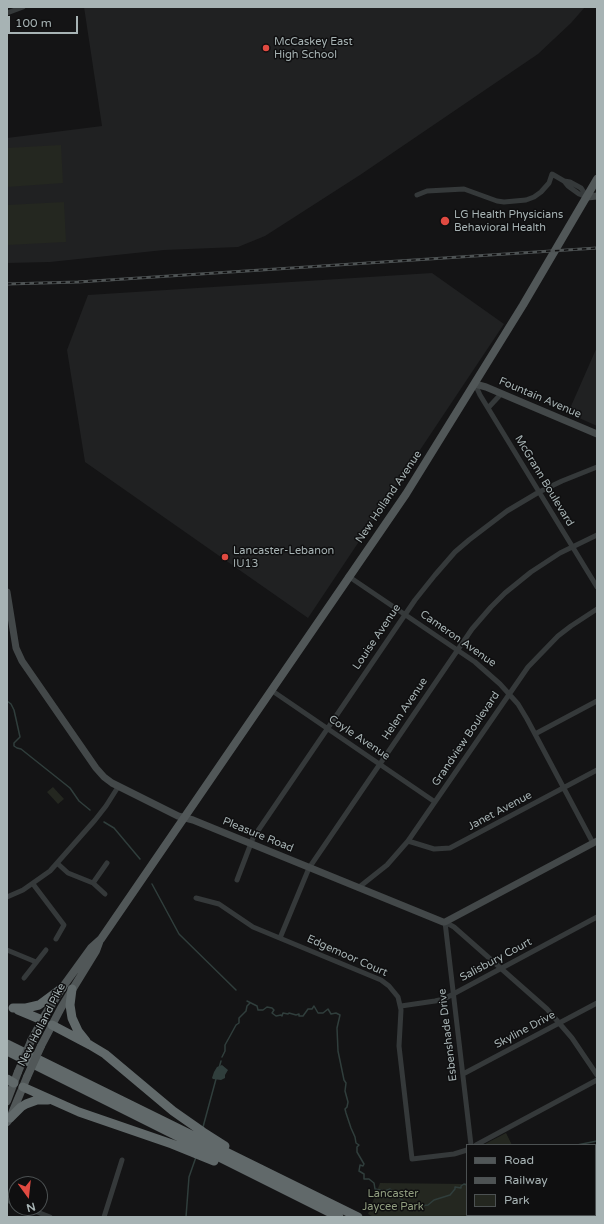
<!DOCTYPE html>
<style>
body{margin:0}
#map{position:relative;width:604px;height:1224px;overflow:hidden;background:#141415;font-family:"Varela Round",sans-serif}
canvas{display:block}
.frame{position:absolute;inset:0;border:8px solid #a7b3b4;pointer-events:none}
.legend{position:absolute;left:466px;top:1144px;width:130px;height:72px;box-sizing:border-box;background:#0f0f10;border:1px solid #4c5152;margin:0;padding:5px 7px;list-style:none;font-size:12px;color:#a7b3b4}
.legend li{display:flex;align-items:center;gap:8px;height:20px}
.legend b{width:20px;border:1px solid #4c5152}
.north{position:absolute;left:8px;top:1176px;width:40px;height:40px;box-sizing:border-box;background:#0f0f10;border:1px solid #4c5152;border-radius:50%;rotate:165deg;font-size:11px;font-weight:700;line-height:16px;text-align:center;color:#a7b3b4}
.north::after{content:'';display:block;margin:auto;width:14px;height:18px;background:#e04a41;clip-path:polygon(50% 0,100% 100%,50% 72%,0 100%)}
.scale{position:absolute;left:8px;top:16px;width:70px;height:18px;box-sizing:border-box;border:2px solid #a7b3b4;border-top:0;padding-left:5px;font-size:12px;line-height:14px;white-space:nowrap;color:#a7b3b4;-webkit-text-stroke:3px #0f0f10;paint-order:stroke}
</style>
<div id="map">
<canvas width="604" height="1224"></canvas>
<div class="frame"></div>
<ul class="legend">
<li><b style="height:5px;background:#515758"></b>Road</li>
<li><b style="height:5px;background:#4e5354"></b>Railway</li>
<li><b style="height:11px;background:#242720"></b>Park</li>
</ul>
<div class="north">N</div>
<div class="scale">100 m</div>
</div>
<script>
const c = document.querySelector('canvas').getContext('2d');
c.lineJoin = 'round';
function fill(path, color) {
  c.fillStyle = color;
  c.fill(path, 'evenodd');
}
function toPath(rows) {
  const path = new Path2D();
  for (const r of rows) {
    path.moveTo(r[0], r[1]);
    for (let i = 2; i < r.length; i += 2) path.lineTo(r[i], r[i + 1]);
  }
  return path;
}
function stroke(path, color, width, dash) {
  c.strokeStyle = color;
  c.lineWidth = width;
  c.lineCap = dash ? 'butt' : 'round';
  c.setLineDash(dash || []);
  c.stroke(path);
}
function write(font, color, halo, rows, align = 'center') {
  c.font = font + ' "Varela Round",sans-serif';
  c.lineWidth = 3;
  c.setLineDash([]);
  c.textBaseline = 'middle';
  c.strokeStyle = halo;
  c.fillStyle = color;
  for (const [text, x, y, turn = 0] of rows) {
    c.save();
    c.translate(x, y);
    c.rotate((+turn || 0) * Math.PI / 180);
    c.textAlign = isNaN(turn) ? turn : align;
    if (halo) c.strokeText(text, 0, 0);
    c.fillText(text, 0, 0);
    c.restore();
  }
}
fill(toPath([
 [84,7,585,7,571,23,538,54,360,175,265,236,238,247,164,250,50,262,7,263,7,138,102,126],
 [432,273,504,324,308,618,85,462,67,350,88,295],
 [597,347,597,426,568,413]
]), '#202122');
fill(toPath([
 [61,145,63,183,7,187,7,148],
 [64,202,66,242,7,245,7,205],
 [53,787,64,799,58,804,47,792],
 [506,1133,512,1145,483,1145],
 [467,1182,467,1215,503,1215,502,1217,374,1217,368,1214,380,1183,465,1184]
]), '#242720');
fill(toPath([
 [222,1065,228,1070,225,1075,225,1078,221,1080,213,1079,212,1078,214,1072,217,1067]
]), '#303e3c');
stroke(toPath([
 [7,701,11,704,14,710,20,737,14,743,14,746,17,748,21,749,70,788,79,801,90,810],
 [104,822,114,828,140,859],
 [152,884,179,934,236,990],
 [247,1001,257,1006,258,1010,263,1010,267,1007,272,1008,274,1010,272,1013,276,1016,281,1015,282,1016,283,1013,288,1014,289,1013,296,1015,299,1014,299,1016,303,1016,308,1009,312,1009,314,1006,318,1013,323,1013,328,1009,331,1014,336,1013,340,1015,337,1028,338,1051,344,1080,346,1083,345,1091,348,1102,347,1107,345,1109,346,1113,351,1128,355,1137,356,1143,359,1145,357,1147,357,1152,364,1164,363,1166,360,1165,359,1171,364,1174,364,1179,369,1179,374,1183,375,1189,385,1191,390,1189,395,1193,406,1204,419,1206,428,1205,434,1200,450,1195,455,1189,455,1187,461,1188,461,1186,464,1184,467,1185],
 [222,1057,225,1051,225,1045,230,1036,236,1025,239,1023,239,1018,246,1011,247,1006,250,1003],
 [219,1068,221,1061],
 [203,1127,216,1079],
 [577,1145,597,1141],
 [186,1217,189,1177,196,1157]
]), '#303e3c', 1.5);
stroke(toPath([
 [7,13,23,7],
 [564,181,568,186,579,194,587,197],
 [417,195,427,191,464,189,497,201,504,202,526,200,534,197,541,192,549,183,552,174,564,181,570,182,581,188,587,197],
 [475,384,480,395,597,587],
 [488,408,501,394],
 [348,576,475,662,500,684,518,704,527,719,593,843],
 [271,690,435,802],
 [535,734,597,701],
 [408,841,434,849,450,848,597,770],
 [57,863,68,873,93,883,105,894],
 [237,880,253,838,415,600,435,575,455,552,469,540,507,511,539,492,562,481,597,467],
 [93,883,107,863],
 [33,884,64,925,56,939],
 [358,888,387,865,408,841,528,667,558,636,571,626,597,609],
 [7,897,23,890,50,871,95,820,106,806,118,787],
 [196,898,219,904,253,927,381,980,389,986,398,997,401,1010,399,1046,412,1159,454,1154,467,1150],
 [445,922,471,1145],
 [445,922,454,927,547,1009,572,1038,597,1075],
 [280,938,309,868,472,629,491,607,505,593,531,572,560,553,597,535],
 [7,950,36,962],
 [24,978,46,950],
 [401,1006,435,1001,444,999,597,917],
 [463,1074,597,1003],
 [476,1145,597,1080],
 [7,1200,16,1204],
 [27,1208,50,1217],
 [104,1217,122,1160]
]), '#35393a', 5);
stroke(toPath([
 [587,197,597,196],
 [475,384,486,387,597,434],
 [7,592,16,648,22,661,96,768,104,777,112,783,178,816,193,820,443,922,445,922,597,841],
 [595,1177,597,1177],
 [540,1217,541,1215]
]), '#434849', 7);
stroke(toPath([
 [31,1041,45,1015,62,988,91,948,101,939,406,494,523,305,597,179],
 [41,1046,61,1008,96,951,100,940],
 [7,1101,18,1072],
 [7,1122,10,1118,27,1077]
]), '#515758', 8);
stroke(toPath([
 [72,989,70,1005,72,1018,78,1031,86,1041],
 [13,1008,26,1008,39,1005,62,988],
 [18,1010,42,1020],
 [52,1025,90,1045,105,1054,173,1111,203,1132,225,1146],
 [7,1044,358,1217],
 [7,1051,339,1217],
 [7,1079,14,1083],
 [23,1087,79,1112,172,1144,214,1161],
 [10,1118,21,1107,26,1104,37,1100,48,1100]
]), '#61696a', 9);
const rail = toPath([
 [7,284,78,282,597,248]
]);
stroke(rail, '#4e5354', 3);
stroke(rail, '#0f0f10', 1.5, [4.5]);
stroke(toPath([
 [18,1072,31,1041],
 [27,1077,41,1046]
]), '#515758', 8);
for (const [x, y, r, color] of [
 [266,48,4,"#e04a41"],
 [445,221,5,"#e04a41"],
 [225,557,4,"#e04a41"]
]) {
  const dot = new Path2D();
  dot.arc(x, y, r, 0, 2 * Math.PI);
  c.fillStyle = color;
  c.fill(dot);
  stroke(dot, '#0f0f10', 1.5);
}
write('11px', '#a7b3b4', '#0f0f10', [
 ["McCaskey East",274,42],
 ["High School",274,55],
 ["LG Health Physicians",454,215],
 ["Behavioral Health",454,228],
 ["Lancaster-Lebanon",233,551],
 ["IU13",233,564]
], 'left');
write('11px', '#a7b3b4', '#0f0f10', [
 ["Fountain Avenue",540,398,23],
 ["McGrann Boulevard",544,481,59],
 ["New Holland Avenue",389,497,-56],
 ["Louise Avenue",377,637,-56],
 ["Cameron Avenue",458,639,35],
 ["Helen Avenue",405,709,-56],
 ["Coyle Avenue",359,738,34],
 ["Grandview Boulevard",466,739,-56],
 ["Janet Avenue",500,811,-28],
 ["Pleasure Road",258,835,22],
 ["Edgemoor Court",347,956,24],
 ["Salisbury Court",496,960,-28],
 ["New Holland Pike",42,1025,-63],
 ["Skyline Drive",525,1030,-28],
 ["Esbenshade Drive",448,1035,-97]
]);
write('11px', '#909d7f', '#0f0f10', [
 ["Lancaster",393,1194],
 ["Jaycee Park",393,1207]
]);
</script>
